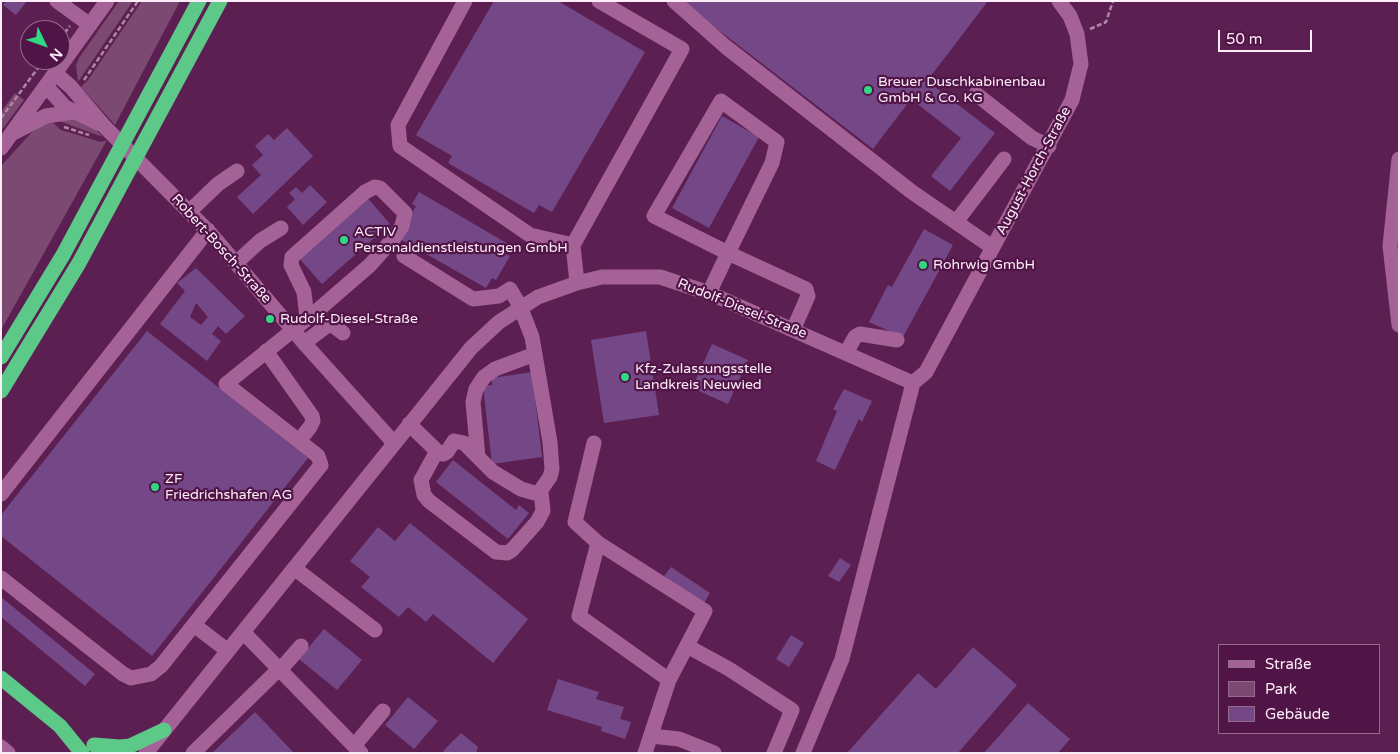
<!DOCTYPE html>
<meta charset="utf-8">
<style>
body{margin:0}
#map{position:relative;width:1400px;height:754px;overflow:hidden;background:#5c1f51;font-family:"Varela Round",sans-serif}
canvas{display:block}
.frame{position:absolute;inset:0;border:2px solid #fcedf8;pointer-events:none}
.legend{position:absolute;left:1218px;top:644px;width:162px;height:90px;box-sizing:border-box;background:#501446;border:1px solid #956b8d;margin:0;padding:6px 9px;list-style:none;font-size:15px;color:#fcedf8}
.legend li{display:flex;align-items:center;gap:10px;height:25px}
.legend b{width:25px;border:1px solid #956b8d}
.north{position:absolute;left:20px;top:20px;width:50px;height:50px;box-sizing:border-box;background:#501446;border:1px solid #956b8d;border-radius:50%;rotate:132deg;font-size:14px;font-weight:700;line-height:20px;text-align:center;color:#fcedf8}
.north::after{content:'';display:block;margin:auto;width:18px;height:22px;background:#30d883;clip-path:polygon(50% 0,100% 100%,50% 72%,0 100%)}
.scale{position:absolute;left:1218px;top:30px;width:94px;height:22px;box-sizing:border-box;border:2px solid #fcedf8;border-top:0;padding-left:6px;font-size:15px;line-height:18px;white-space:nowrap;color:#fcedf8;-webkit-text-stroke:4px #501446;paint-order:stroke}
</style>
<div id="map">
<canvas width="1400" height="754"></canvas>
<div class="frame"></div>
<ul class="legend">
<li><b style="height:6px;background:#a46296"></b>Straße</li>
<li><b style="height:14px;background:#7b4971"></b>Park</li>
<li><b style="height:14px;background:#744887"></b>Gebäude</li>
</ul>
<div class="north">N</div>
<div class="scale">50 m</div>
</div>
<script>
const c = document.querySelector('canvas').getContext('2d');
c.lineJoin = 'round';
function fill(path, color) {
  c.fillStyle = color;
  c.fill(path, 'evenodd');
}
function toPath(rows) {
  const path = new Path2D();
  for (const r of rows) {
    path.moveTo(r[0], r[1]);
    for (let i = 2; i < r.length; i += 2) path.lineTo(r[i], r[i + 1]);
  }
  return path;
}
function stroke(path, color, width, dash) {
  c.strokeStyle = color;
  c.lineWidth = width;
  c.lineCap = dash ? 'butt' : 'round';
  c.setLineDash(dash || []);
  c.stroke(path);
}
function write(font, color, halo, rows, align = 'center') {
  c.font = font + ' "Varela Round",sans-serif';
  c.lineWidth = 4.5;
  c.setLineDash([]);
  c.textBaseline = 'middle';
  c.strokeStyle = halo;
  c.fillStyle = color;
  for (const [text, x, y, turn = 0] of rows) {
    c.save();
    c.translate(x, y);
    c.rotate((+turn || 0) * Math.PI / 180);
    c.textAlign = isNaN(turn) ? turn : align;
    if (halo) c.strokeText(text, 0, 0);
    c.fillText(text, 0, 0);
    c.restore();
  }
}
fill(toPath([
 [119,1,133,1,78,82,76,65,79,58],
 [142,1,180,1,115,125,81,87,88,80],
 [15,93,24,100,1,131,1,112],
 [74,118,94,128,103,137,59,121],
 [52,122,61,130,101,142,107,140,1,330,1,166,32,132,41,124]
]), '#7b4971');
fill(toPath([
 [6,1,27,1,16,15,3,5],
 [494,1,558,1,645,52,552,212,539,205,534,213,448,163,452,156,416,135],
 [681,1,988,1,927,81,995,133,950,191,931,176,961,138,911,99,873,149],
 [722,116,759,137,709,228,672,208],
 [287,128,313,156,253,214,237,197,261,175,252,165,263,155,255,146,268,134,274,140],
 [310,185,327,202,303,225,287,207,295,199,289,193,296,187,302,193],
 [419,192,510,245,505,254,510,256,496,280,492,278,486,288,398,238,416,206,412,204],
 [366,196,390,224,322,284,298,257],
 [924,229,953,245,903,337,869,322,888,285,892,287],
 [196,268,245,316,226,334,218,326,212,334,221,341,207,361,160,324,185,291,177,283],
 [196,303,208,317,201,325,190,317],
 [147,331,308,458,152,656,1,536,1,515],
 [646,331,659,415,604,423,591,340],
 [712,344,748,360,728,404,692,388],
 [532,372,542,457,492,464,483,386,492,385,492,378],
 [844,389,872,401,862,422,859,419,835,470,816,461,837,411,833,409],
 [453,460,516,510,519,505,529,513,508,539,436,482],
 [410,523,528,619,493,663,433,614,426,622,408,607,399,617,361,587,370,577,350,561,378,527,395,541],
 [840,558,851,565,839,582,828,576],
 [671,567,710,593,704,603,664,576],
 [1,597,95,674,85,686,1,617],
 [324,629,362,660,337,690,299,659],
 [791,635,804,643,789,667,776,659],
 [973,647,1017,685,958,753,847,753,918,673,936,689],
 [558,679,599,692,596,699,624,707,620,719,631,722,625,739,601,731,602,727,547,710],
 [408,697,438,721,414,749,385,725],
 [1028,703,1070,739,1058,753,984,753],
 [255,712,294,753,212,753],
 [461,733,478,747,476,753,446,753,443,751]
]), '#744887');
stroke(toPath([
 [1090,29,1106,22,1113,1],
 [60,39,70,26],
 [84,80,138,1],
 [1,118,44,60],
 [64,127,89,135]
]), '#ad88a6', 2.5, [5, 2.5]);
stroke(toPath([
 [57,1,90,25],
 [465,1,398,125,400,146,530,235,573,245],
 [674,1,726,47,912,192,992,247],
 [55,73,71,87,104,126,211,234,304,343,394,443],
 [46,86,65,107,100,124],
 [976,94,1032,138,1049,146],
 [15,132,46,116,73,112],
 [1,148,107,1],
 [1399,159,1390,246,1399,325],
 [190,211,218,184,237,171],
 [956,222,1004,159],
 [404,256,473,299,499,296,510,289,520,306,532,337,550,442,552,469,550,477,538,494,521,489,493,472,464,443,454,441,447,452,443,454,437,451,409,424],
 [236,263,260,241,281,228],
 [577,283,573,245,682,49,599,1],
 [709,293,728,253,654,216,721,101,777,142,772,163,728,253,806,289,808,296,793,330],
 [304,343,328,325,334,326,343,333],
 [266,351,312,416,313,421,310,427,299,441],
 [846,353,855,337,860,334,897,340],
 [913,383,926,372,1072,100,1081,64,1077,34,1070,16,1059,1],
 [594,443,575,522,598,543],
 [437,451,421,480,424,495,429,501,496,552,507,553,512,550,537,522,543,511,541,492],
 [478,457,473,402,476,389,484,377,495,369,535,354],
 [1,494,208,230],
 [294,568,375,630],
 [1,578,123,674,131,678,151,674,161,666,321,465,318,456,226,384,318,310,370,265,394,238,402,226,405,213,380,188,375,187,365,192,292,257,291,265,304,292,307,318],
 [194,625,228,651],
 [243,632,361,753],
 [687,646,729,669,792,710,774,753],
 [280,670,301,646],
 [651,736,679,739,714,753],
 [354,746,383,711],
 [1,747,8,753],
 [146,753,471,348,499,322,538,297,577,283,602,277,660,277,709,293,913,383],
 [193,753,279,669],
 [645,753,669,680,705,611,598,543,579,616,669,680],
 [803,753,842,659,913,383]
]), '#a46296', 15);
stroke(toPath([
 [1,357,63,255,199,1],
 [1,391,79,263,220,1],
 [1,678,60,726,82,753],
 [94,745,120,747,130,746,164,730]
]), '#5cc989', 15);
for (const [x, y, r, color] of [
 [868,90,5,"#30d883"],
 [344,240,5,"#30d883"],
 [923,265,5,"#30d883"],
 [270,319,5,"#30d883"],
 [625,377,5,"#30d883"],
 [155,487,5,"#30d883"]
]) {
  const dot = new Path2D();
  dot.arc(x, y, r, 0, 2 * Math.PI);
  c.fillStyle = color;
  c.fill(dot);
  stroke(dot, '#501446', 2);
}
write('14px', '#fcedf8', '#501446', [
 ["Breuer Duschkabinenbau",878,82],
 ["GmbH & Co. KG",878,98],
 ["ACTIV",354,232],
 ["Personaldienstleistungen GmbH",354,248],
 ["Rohrwig GmbH",933,265],
 ["Rudolf-Diesel-Straße",280,319],
 ["Kfz-Zulassungsstelle",635,369],
 ["Landkreis Neuwied",635,385],
 ["ZF",165,479],
 ["Friedrichshafen AG",165,495]
], 'left');
write('14px', '#fcedf8', '#501446', [
 ["August-Horch-Straße",1034,171,-62],
 ["Robert-Bosch-Straße",221,249,48],
 ["Rudolf-Diesel-Straße",742,309,22]
]);
</script>
